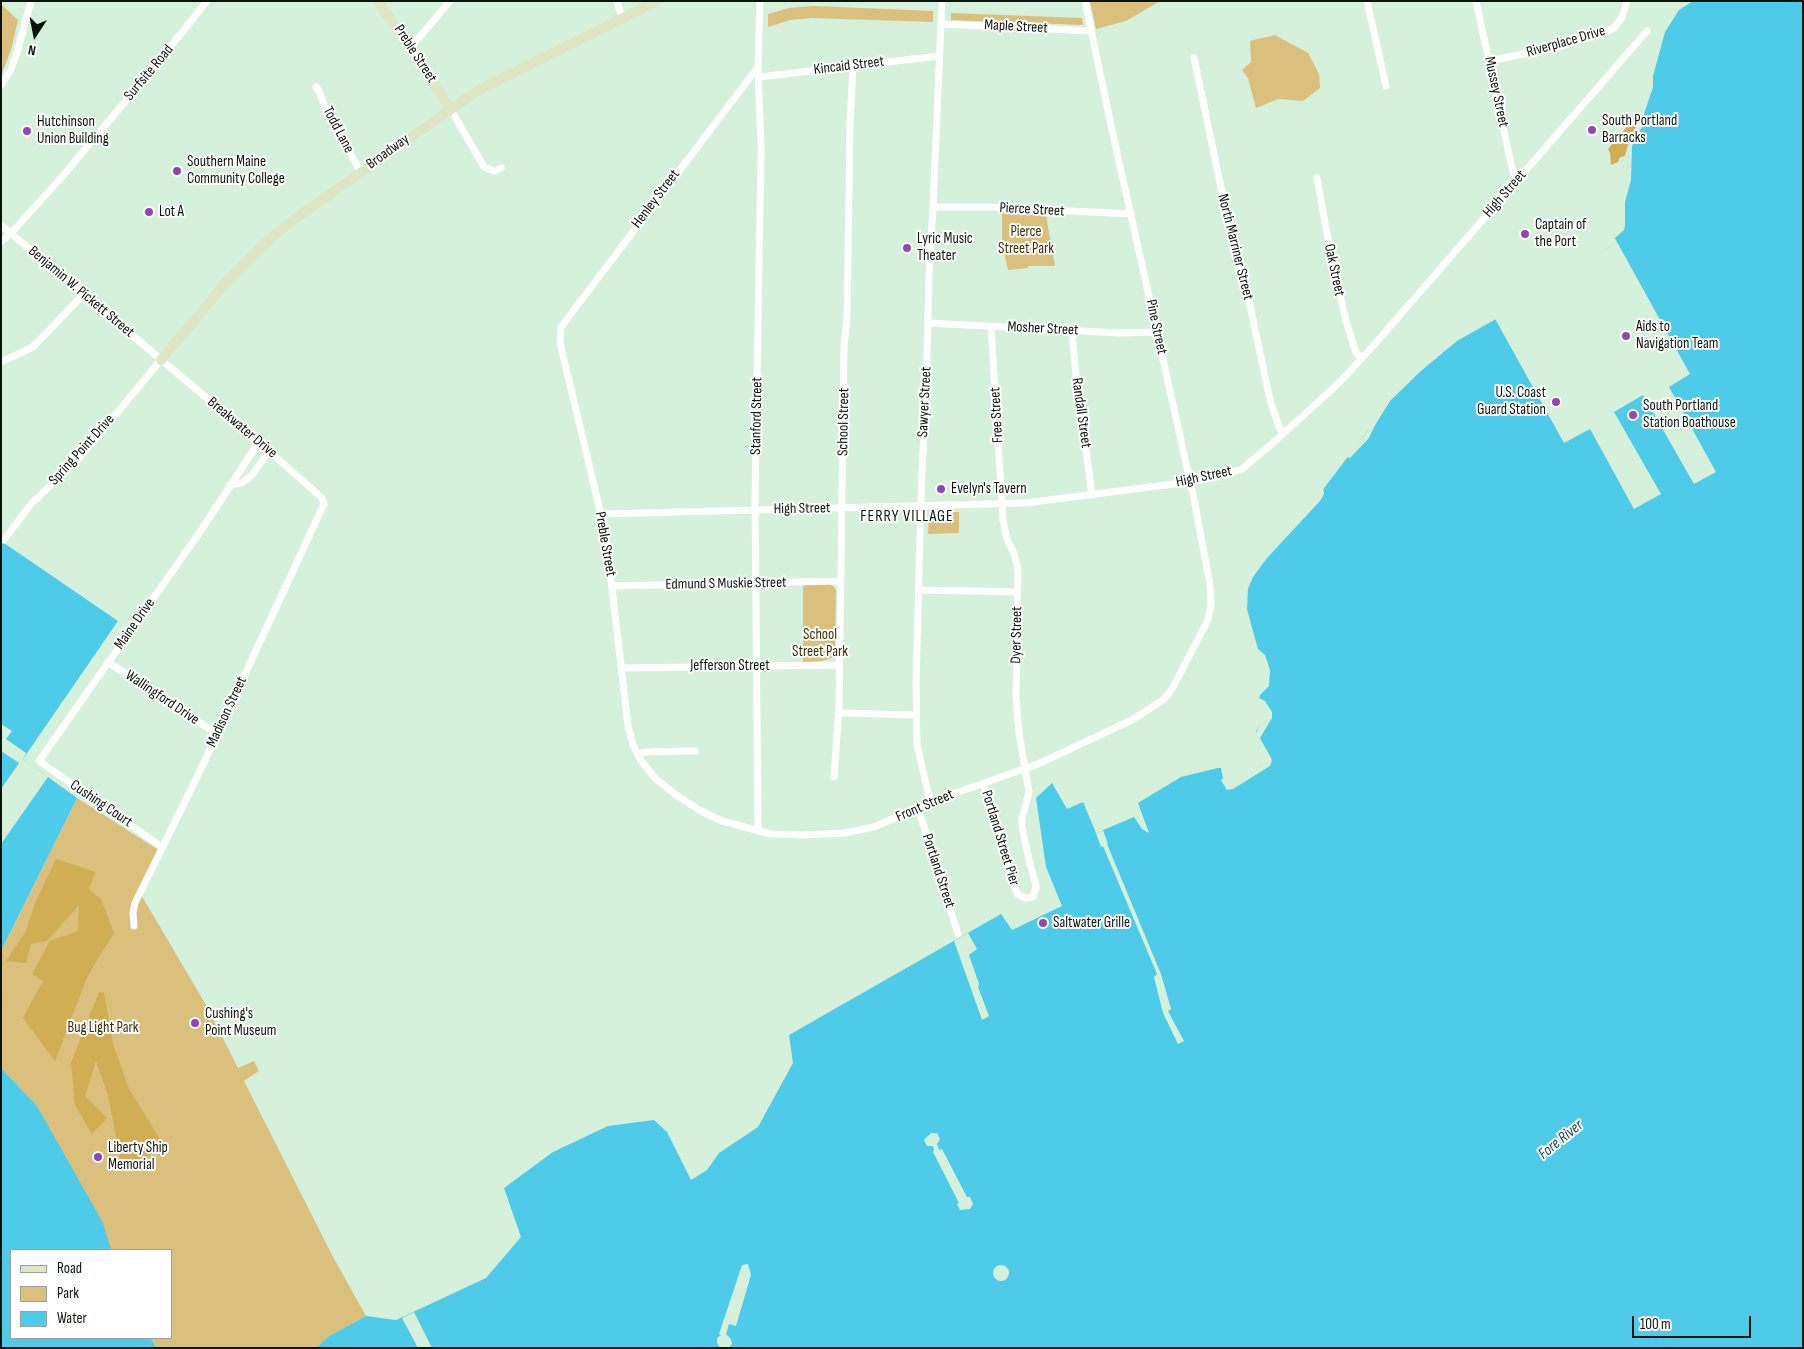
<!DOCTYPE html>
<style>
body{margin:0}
#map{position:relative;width:1804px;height:1349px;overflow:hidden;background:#d5f0db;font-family:"Sofia Sans Condensed",sans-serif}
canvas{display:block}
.frame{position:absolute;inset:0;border:2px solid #0a140d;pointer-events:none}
.legend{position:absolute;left:10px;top:1249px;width:162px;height:90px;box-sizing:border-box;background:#fff;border:1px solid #9da19e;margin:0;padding:6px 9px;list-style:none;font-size:15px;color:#0a140d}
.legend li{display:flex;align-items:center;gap:10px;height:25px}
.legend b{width:25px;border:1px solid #9da19e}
.north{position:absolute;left:10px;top:10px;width:50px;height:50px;-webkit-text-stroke:4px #fff;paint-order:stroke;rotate:191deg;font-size:14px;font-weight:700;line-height:20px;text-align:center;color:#0a140d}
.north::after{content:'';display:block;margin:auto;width:18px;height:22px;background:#0a140d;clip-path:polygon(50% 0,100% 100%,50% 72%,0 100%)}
.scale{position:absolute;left:1632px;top:1316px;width:119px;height:22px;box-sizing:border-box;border:2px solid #0a140d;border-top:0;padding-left:6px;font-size:15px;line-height:18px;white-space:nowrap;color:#0a140d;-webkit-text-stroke:4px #fff;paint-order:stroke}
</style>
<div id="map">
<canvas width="1804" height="1349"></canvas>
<div class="frame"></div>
<ul class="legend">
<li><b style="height:6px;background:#dfe6c5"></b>Road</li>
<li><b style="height:14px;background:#dabf7d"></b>Park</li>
<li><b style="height:14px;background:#4ecbe9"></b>Water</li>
</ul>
<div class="north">N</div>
<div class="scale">100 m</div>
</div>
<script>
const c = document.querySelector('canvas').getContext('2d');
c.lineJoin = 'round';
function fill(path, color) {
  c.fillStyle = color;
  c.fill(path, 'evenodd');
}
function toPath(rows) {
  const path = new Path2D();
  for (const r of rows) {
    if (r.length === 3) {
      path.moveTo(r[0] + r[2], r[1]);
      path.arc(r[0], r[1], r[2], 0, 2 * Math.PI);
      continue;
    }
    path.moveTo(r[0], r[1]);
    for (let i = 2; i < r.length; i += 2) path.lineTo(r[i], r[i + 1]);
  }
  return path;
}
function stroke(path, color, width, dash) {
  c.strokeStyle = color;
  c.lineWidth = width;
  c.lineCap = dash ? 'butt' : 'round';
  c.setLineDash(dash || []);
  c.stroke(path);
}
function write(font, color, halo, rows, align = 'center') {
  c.font = font + ' "Sofia Sans Condensed",sans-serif';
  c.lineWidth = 4;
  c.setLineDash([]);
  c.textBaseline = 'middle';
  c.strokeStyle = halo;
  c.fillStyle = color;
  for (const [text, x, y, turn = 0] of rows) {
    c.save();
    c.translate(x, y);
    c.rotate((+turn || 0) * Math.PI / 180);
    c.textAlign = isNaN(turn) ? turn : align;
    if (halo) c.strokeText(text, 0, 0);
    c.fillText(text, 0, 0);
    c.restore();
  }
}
fill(toPath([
 [1090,1,1160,1,1126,21,1096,29],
 [1,4,18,20,11,50,1,75],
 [813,6,933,11,933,22,812,18,790,20,768,27,768,14,789,8],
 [951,13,1082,18,1083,25,951,20],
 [1275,35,1308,53,1319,74,1320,88,1303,101,1278,99,1256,108,1248,78,1242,70,1251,62,1250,41],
 [1002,213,1046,216,1055,266,1028,266,1028,268,1008,270,1002,244],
 [959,512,959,533,928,534,929,513],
 [827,583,832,585,836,590,835,657,822,661,803,662,803,585],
 [77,798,160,851,140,893,206,1005,238,1068,254,1061,259,1071,244,1081,332,1255,366,1316,329,1336,316,1348,156,1348,151,1338,171,1338,171,1250,111,1250,37,1106,1,1068,1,951]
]), '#dabf7d');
fill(toPath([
 [1634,114,1641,120,1633,135,1630,138,1625,156,1620,157,1618,162,1611,165,1610,153,1608,149,1631,122],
 [56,859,95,872,89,890,101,899,114,933,88,975,55,1061,23,1018,43,981,32,974,50,941,78,931,79,905,47,941,31,944,26,963,6,961,26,931,35,903],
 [99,992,104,993,113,1044,129,1089,165,1147,122,1169,108,1095,96,1061,85,1096,107,1118,92,1134,75,1105,71,1063]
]), '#d1ad53');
fill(toPath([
 [1693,1,1803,1,1803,1348,316,1348,329,1336,366,1316,396,1320,486,1278,521,1237,504,1188,553,1152,608,1126,654,1120,667,1132,691,1180,707,1170,719,1153,758,1127,793,1063,789,1035,1001,914,1012,930,1062,906,1046,867,1036,798,1052,783,1067,809,1083,802,1096,833,1134,817,1142,829,1149,833,1138,803,1181,777,1218,768,1221,768,1223,779,1227,786,1267,762,1256,731,1264,717,1265,709,1258,702,1264,676,1244,604,1249,577,1293,529,1391,400,1422,370,1457,341,1496,319,1617,242,1613,234,1621,223,1626,185,1630,138,1633,135,1641,120,1665,32,1679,10],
 [1,541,118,621,23,759,77,798,1,951],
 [1,1068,37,1106,103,1223,111,1250,11,1250,11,1338,151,1338,156,1348,1,1348]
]), '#4ecbe9');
fill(toPath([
 [1653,76,1653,87,1644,114,1643,125,1632,146,1631,180,1625,202,1625,226,1624,230,1615,238,1613,234,1618,222,1626,182,1630,138,1633,135,1642,109,1646,92],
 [1617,242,1690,374,1669,387,1716,472,1694,484,1643,395,1614,412,1661,494,1634,509,1590,429,1564,443,1494,317],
 [1388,400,1390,401,1374,427,1369,438,1350,458,1345,457,1364,436],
 [1323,486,1324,494,1320,501,1267,558,1253,577,1248,589,1247,609,1251,624,1258,649,1265,655,1270,670,1269,686,1260,695,1259,698,1265,701,1272,712,1272,718,1260,738,1272,760,1270,766,1233,789,1227,790,1221,780,1224,778,1228,783,1262,765,1264,761,1255,736,1263,715,1263,710,1256,703,1253,693,1262,676,1253,652,1242,604,1242,588,1247,576,1270,548,1292,527],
 [1,724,12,731,6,739,26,753,23,759,48,777,1,844,1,789,19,763,1,751],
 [1103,830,1108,844,1107,844,1161,974,1171,1009,1168,1011,1184,1041,1178,1044,1163,1013,1154,977,1157,974,1103,846,1101,847,1096,833],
 [968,933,977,949,969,955,979,984,978,987,989,1016,982,1020,954,941],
 [931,1133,937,1133,940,1139,937,1144,939,1150,942,1149,967,1197,970,1197,973,1204,970,1209,960,1210,957,1204,959,1203,933,1152,934,1150,933,1146,927,1146,924,1140],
 [748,1264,751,1275,736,1326,729,1324,726,1334,731,1339,732,1344,729,1348,720,1348,717,1343,717,1338,721,1335,719,1334,742,1265],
 [1001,1273,8],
 [414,1312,432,1348,418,1348,402,1318]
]), '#d5f0db');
stroke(toPath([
 [617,1,622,18],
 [1367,1,1386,86],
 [1476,1,1515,182],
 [941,24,1091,31],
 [411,47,450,1],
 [1194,58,1233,245,1246,286,1270,400,1279,427,1283,433],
 [1489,61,1559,47,1605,32,1614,28,1622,17,1627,1],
 [758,67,570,315,561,327,560,343,603,523,610,571,628,726,633,745,641,761,656,779,676,795,701,811,722,821,771,834,803,835,845,833,874,827,930,802,1038,764,1132,720,1163,700,1172,689,1208,620,1211,604,1210,585,1194,499,1112,130,1085,1],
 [759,77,939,56],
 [1,85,10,71,17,53,31,1],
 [316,87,320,93,327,114,361,172],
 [450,108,484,167,494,171,501,168],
 [1317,178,1332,261,1346,321,1356,353,1362,358],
 [933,207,988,207,1131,214],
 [1,225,259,442,322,498,324,504,200,771,135,903,133,912,134,926],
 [1,242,11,233,61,178,150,72,207,1],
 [928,323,1120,333,1157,332],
 [1072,331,1076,375,1092,495],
 [1,362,33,347,83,295],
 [230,485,242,483,252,475,269,451],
 [601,514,1025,503,1197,481,1221,476,1242,469,1274,442,1340,382,1373,346,1647,31],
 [4,540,31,504,80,457,161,360],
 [612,586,840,581],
 [919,590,1017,592],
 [108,662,217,734],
 [622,668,839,665],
 [838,713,916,715],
 [638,754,646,752,695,751],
 [834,777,839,706,844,346,847,318,850,123,853,66],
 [983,783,1017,894,1025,898,1033,897,1036,886,1029,860,1022,827,1022,818,1029,792,1019,733,1016,697,1018,570,1014,553,1007,539,1003,520,991,327],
 [930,802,917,744,916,684,921,499,927,357,929,272,933,207,942,1],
 [918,808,958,934],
 [758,831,755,500,761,149,758,67,760,1],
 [162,847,39,761,200,532,259,442]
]), '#fff', 7);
stroke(toPath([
 [378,1,450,108],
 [161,360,223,286,265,244,289,223,477,91,657,1]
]), '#dfe6c5', 10);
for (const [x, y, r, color] of [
 [1592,130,5,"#9344b5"],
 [27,131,5,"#9344b5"],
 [177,171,5,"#9344b5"],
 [149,212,5,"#9344b5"],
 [1525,234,5,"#9344b5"],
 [907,248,5,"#9344b5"],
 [1626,336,5,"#9344b5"],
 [1556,402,5,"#9344b5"],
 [1633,415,5,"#9344b5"],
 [941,489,5,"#9344b5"],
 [1043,923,5,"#9344b5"],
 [195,1023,5,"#9344b5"],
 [98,1157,5,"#9344b5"]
]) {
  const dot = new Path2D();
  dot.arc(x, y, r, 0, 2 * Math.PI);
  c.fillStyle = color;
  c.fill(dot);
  stroke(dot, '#fff', 2);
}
write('15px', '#0a140d', '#fff', [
 ["Maple Street",1016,27,3],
 ["Riverplace Drive",1566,42,-16],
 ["Preble Street",415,54,57],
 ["Kincaid Street",849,66,-7],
 ["Surfsite Road",149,73,-50],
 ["Mussey Street",1496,92,78],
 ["Todd Lane",338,130,62],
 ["Broadway",388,152,-36],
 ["High Street",1505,194,-49],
 ["Henley Street",656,199,-53],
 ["Pierce Street",1032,210,3],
 ["North Marriner Street",1235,247,76],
 ["Oak Street",1334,270,78],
 ["Benjamin W. Pickett Street",81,292,40],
 ["Pine Street",1156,327,78],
 ["Mosher Street",1043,329,3],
 ["Sawyer Street",925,402,-87],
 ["Randall Street",1081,413,82],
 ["Free Street",997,415,-93],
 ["Stanford Street",757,416,-89],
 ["School Street",844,422,-89],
 ["Breakwater Drive",242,428,40],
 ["Spring Point Drive",82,450,-48],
 ["High Street",1204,477,-12],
 ["High Street",802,509,-1],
 ["Preble Street",605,544,80],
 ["Edmund S Muskie Street",726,584,-1],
 ["Maine Drive",135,624,-55],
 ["Dyer Street",1017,635,-89],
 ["Jefferson Street",730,666],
 ["Wallingford Drive",162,698,34],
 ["Madison Street",227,712,-65],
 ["Cushing Court",101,804,34],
 ["Front Street",925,806,-23],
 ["Portland Street Pier",1000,838,73],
 ["Portland Street",938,871,72]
]);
write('15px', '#0a140d', '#fff', [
 ["South Portland",1602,121],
 ["Barracks",1602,138],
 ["Hutchinson",37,122],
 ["Union Building",37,139],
 ["Southern Maine",187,162],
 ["Community College",187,179],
 ["Lot A",159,212],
 ["Captain of",1535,225],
 ["the Port",1535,242],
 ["Lyric Music",917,239],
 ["Theater",917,256],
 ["Aids to",1636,327],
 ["Navigation Team",1636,344],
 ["U.S. Coast",1546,393,"right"],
 ["Guard Station",1546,410,"right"],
 ["South Portland",1643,406],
 ["Station Boathouse",1643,423],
 ["Evelyn's Tavern",951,489],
 ["Saltwater Grille",1053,923],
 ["Cushing's",205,1014],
 ["Point Museum",205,1031],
 ["Liberty Ship",108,1148],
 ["Memorial",108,1165]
], 'left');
write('15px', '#3c2e05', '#fff', [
 ["Pierce",1026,232],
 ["Street Park",1026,249],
 ["School",820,635],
 ["Street Park",820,652],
 ["Bug Light Park",103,1028]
]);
c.letterSpacing = '1px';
write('16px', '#0a140d', '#fff', [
 ["FERRY VILLAGE",907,517]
]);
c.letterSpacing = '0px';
write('italic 16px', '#134956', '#fff', [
 ["Fore River",1561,1140,-39]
]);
</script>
